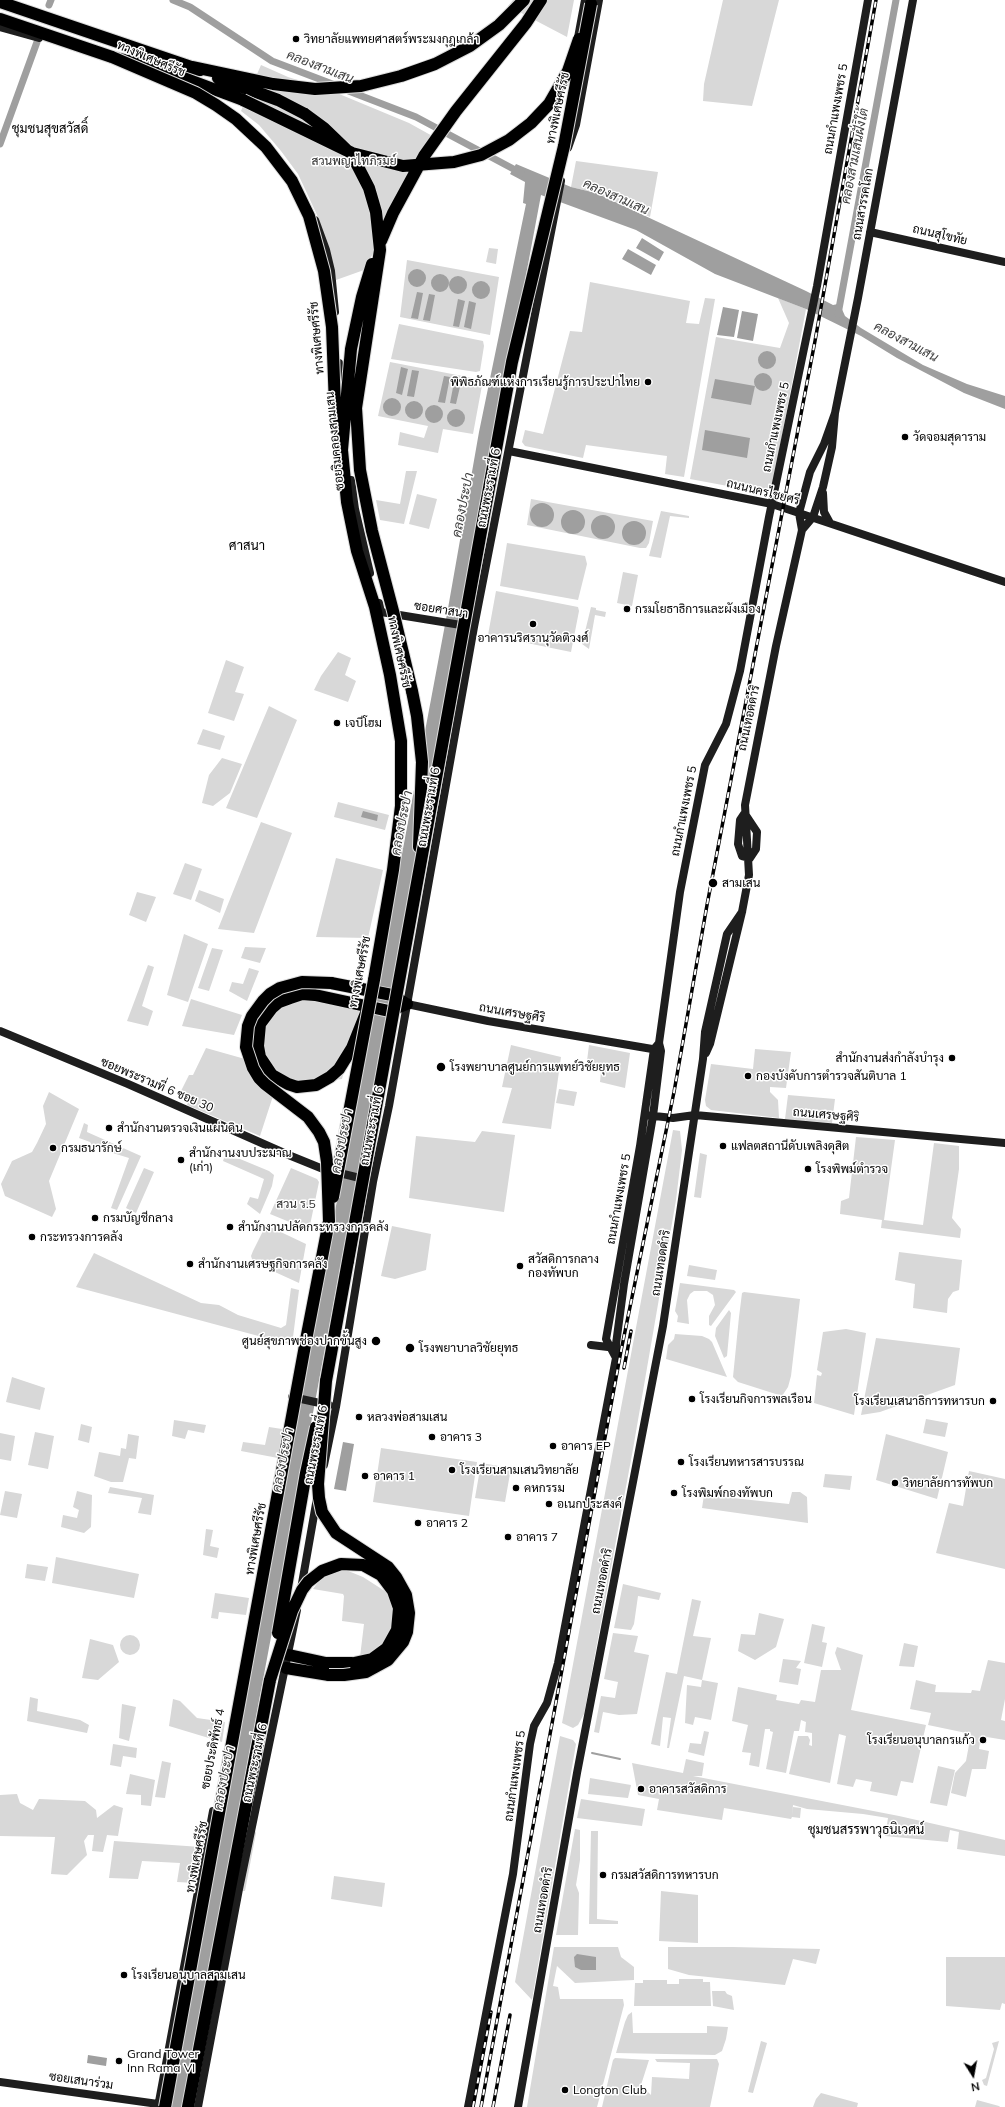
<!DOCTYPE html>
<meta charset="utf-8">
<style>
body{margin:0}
#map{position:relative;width:1005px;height:2107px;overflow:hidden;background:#fff;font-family:Mulish,sans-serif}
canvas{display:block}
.north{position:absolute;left:953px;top:2055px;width:40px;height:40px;-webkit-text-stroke:3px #fff;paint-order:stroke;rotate:169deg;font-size:11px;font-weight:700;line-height:16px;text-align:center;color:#000}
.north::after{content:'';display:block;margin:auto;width:14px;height:18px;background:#000;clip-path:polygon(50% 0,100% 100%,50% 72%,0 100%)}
</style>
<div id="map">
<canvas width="1005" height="2107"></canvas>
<div class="north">N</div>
</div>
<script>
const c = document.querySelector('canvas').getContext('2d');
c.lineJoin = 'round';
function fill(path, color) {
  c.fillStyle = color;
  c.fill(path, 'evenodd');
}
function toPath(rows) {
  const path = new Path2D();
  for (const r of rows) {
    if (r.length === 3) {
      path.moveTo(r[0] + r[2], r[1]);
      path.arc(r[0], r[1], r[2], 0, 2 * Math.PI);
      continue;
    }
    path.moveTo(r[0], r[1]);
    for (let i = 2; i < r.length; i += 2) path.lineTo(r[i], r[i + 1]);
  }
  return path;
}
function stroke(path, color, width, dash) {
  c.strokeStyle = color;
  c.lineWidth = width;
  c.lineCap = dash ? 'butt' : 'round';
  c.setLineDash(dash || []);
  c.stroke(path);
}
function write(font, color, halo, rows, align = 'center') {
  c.font = font + ' Mulish,Sarabun,sans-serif';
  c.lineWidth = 3;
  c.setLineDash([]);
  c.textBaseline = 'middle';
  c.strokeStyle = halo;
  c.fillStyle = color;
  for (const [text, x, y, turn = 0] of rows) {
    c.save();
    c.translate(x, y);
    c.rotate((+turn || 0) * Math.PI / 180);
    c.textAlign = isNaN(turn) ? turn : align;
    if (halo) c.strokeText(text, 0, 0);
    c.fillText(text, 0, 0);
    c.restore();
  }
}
fill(toPath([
 [513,0,574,0,567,37,508,6],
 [723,0,779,0,752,106,703,101,704,84],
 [261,65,288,77,332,91,409,123,436,138,364,270,336,280,329,250,317,215,298,174,281,151,259,125,241,111],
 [576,161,658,172,650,217,596,193,571,187],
 [489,248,498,249,496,264,486,262],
 [407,260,499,277,490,335,400,317],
 [590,282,690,301,686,323,699,324,705,298,715,299,684,477,665,474,667,456,586,445,583,458,525,446,522,442,525,430,543,434,570,331,582,332],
 [778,298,806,309,771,494,690,479,716,337,780,348,789,323],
 [399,324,483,341,484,346,480,371,476,372,391,359],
 [390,362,483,380,473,434,443,429,438,453,398,445,400,432,424,438,428,426,378,416],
 [406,471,417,471,404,524,380,520,376,500,400,504],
 [417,494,437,499,429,529,409,524],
 [531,499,653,521,649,543,646,548,640,548,527,525],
 [661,511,689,516,689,518,670,516,661,558,649,556],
 [507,543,585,556,587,564,578,600,500,586],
 [623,572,638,575,632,606,617,603],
 [496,591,578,607,579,611,571,652,488,635],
 [591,607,596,608,596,610,606,612,605,617,595,615,589,649,582,644],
 [338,652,351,658,345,675,356,681,348,702,314,690,321,676],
 [226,660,244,667,235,692,244,694,234,721,208,713],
 [269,706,297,720,257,818,226,808],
 [203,729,225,736,220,750,197,744],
 [222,758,242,764,230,793,213,806,202,803,209,775],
 [338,802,389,815,385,830,334,817],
 [261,822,292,833,254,933,218,929],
 [336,858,383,870,368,938,316,937],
 [185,863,202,869,191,900,173,894],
 [199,890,224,899,220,913,195,901],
 [137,892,156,897,146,922,129,915],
 [184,934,208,944,188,1002,167,995],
 [245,947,266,948,260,963,241,958],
 [212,948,223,950,209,991,198,988],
 [148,965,154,967,142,1006,153,1011,148,1026,127,1021],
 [249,968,259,971,247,1001,229,991,232,982,243,984],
 [191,999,242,1015,234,1035,182,1026],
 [303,999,360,1009,342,1079,299,1084,289,1082,271,1067,264,1056,262,1034,270,1016,284,1004],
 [511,1045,561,1057,551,1129,502,1123,512,1088,502,1087],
 [589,1045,630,1053,625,1088,600,1082,601,1071,586,1069],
 [206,1048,245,1059,273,1096,260,1136,187,1105,190,1097,181,1091,189,1075,193,1075],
 [755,1049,791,1052,786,1088,770,1087,770,1092,778,1100,779,1118,711,1110,706,1106,705,1100,711,1064,753,1069],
 [559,1089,577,1092,574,1106,556,1103],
 [49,1092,79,1109,49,1181,56,1209,52,1217,5,1196,1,1184,12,1161,32,1152,37,1143,46,1124,43,1106],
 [788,1095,835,1099,832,1123,785,1119],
 [84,1123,88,1125,87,1132,141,1156,117,1210,111,1208,129,1158,93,1147,90,1142,79,1138],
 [673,1130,680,1131,682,1150,676,1200,633,1449,584,1714,578,1725,573,1728,562,1723],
 [482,1131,515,1135,504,1212,409,1198,416,1136,475,1142],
 [856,1137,895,1140,884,1220,923,1225,934,1143,959,1146,959,1169,952,1218,961,1229,960,1238,881,1228,882,1220,840,1214,841,1201,849,1198],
 [700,1153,707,1155,701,1198,694,1197],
 [224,1158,240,1159,269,1171,274,1175,272,1186,260,1214,247,1204,250,1197,258,1199,264,1179,223,1161],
 [144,1168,154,1172,136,1213,126,1208],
 [291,1168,317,1179,319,1182,309,1230,270,1214],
 [266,1225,306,1244,299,1283,253,1262,251,1256,253,1251],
 [392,1226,431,1234,426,1270,395,1279,381,1276],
 [899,1252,962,1260,959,1290,953,1292,948,1299,947,1313,913,1308,915,1284,895,1280],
 [94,1253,201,1303,219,1305,238,1315,281,1328,286,1325,291,1288,299,1290,292,1345,76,1287],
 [689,1265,717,1270,715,1280,687,1276],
 [680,1283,734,1290,736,1292,711,1326,709,1325,709,1316,715,1305,713,1295,707,1291,694,1291,690,1294,687,1300,689,1324,677,1322,678,1316,675,1311],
 [744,1292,800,1299,791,1376,788,1387,782,1396,738,1382,733,1377,739,1317,742,1293],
 [729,1310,731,1313,727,1356,724,1358,715,1336,716,1328],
 [846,1329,866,1333,854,1415,814,1403,817,1375,821,1376,822,1373,817,1370,823,1332],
 [675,1334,702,1336,709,1339,712,1342,727,1377,666,1359,668,1345,674,1339],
 [876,1338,960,1348,955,1385,880,1412,861,1415],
 [12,1377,45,1388,40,1410,6,1402],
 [926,1419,948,1423,945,1437,923,1433],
 [174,1420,206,1425,204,1433,188,1430,185,1439,172,1436],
 [81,1424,92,1427,89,1443,78,1440],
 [269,1427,282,1429,278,1458,241,1451,243,1442,265,1445],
 [35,1432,54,1436,48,1469,28,1465],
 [0,1433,15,1436,11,1461,0,1459],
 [128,1434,139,1436,136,1459,129,1458,123,1482,111,1482,94,1476,99,1452,120,1456,121,1448,126,1449],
 [886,1434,948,1452,937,1499,876,1480],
 [381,1448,477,1462,469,1516,373,1502],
 [481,1463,511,1468,505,1502,475,1498],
 [969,1471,1005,1479,1005,1569,936,1553,949,1503,963,1506],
 [825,1474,852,1476,850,1490,823,1487],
 [110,1487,154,1495,151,1515,138,1513,142,1498,108,1493],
 [5,1491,22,1494,17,1518,0,1515],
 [77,1491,92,1495,91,1527,84,1533,61,1527,63,1515,77,1518,79,1510,73,1507],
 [792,1492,800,1492,807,1497,808,1523,702,1508,704,1495,789,1504],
 [206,1529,213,1530,210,1546,219,1548,217,1558,203,1555],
 [56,1557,139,1574,134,1598,52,1583],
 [27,1564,48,1567,45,1581,25,1578],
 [331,1564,363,1577,391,1595,395,1612,391,1636,379,1650,360,1657,364,1624,342,1621,344,1596,343,1594,313,1589],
 [623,1584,661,1593,659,1600,638,1596,634,1624,631,1630,614,1628],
 [215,1593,249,1598,246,1615,219,1612,218,1619,211,1618],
 [692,1599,701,1601,693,1636,711,1638,702,1680,718,1683,711,1720,695,1717,693,1725,685,1723,687,1685,701,1687,702,1680,684,1676,669,1748,667,1748,671,1718,663,1717,660,1746,651,1744,666,1672,677,1674],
 [759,1613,784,1619,776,1647,755,1660,738,1651,741,1634,755,1635],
 [812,1624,825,1627,822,1642,827,1643,822,1667,804,1663],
 [613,1633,638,1636,634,1652,649,1655,637,1714,619,1715,603,1712,599,1733,594,1732,601,1696,615,1698,618,1682,604,1679],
 [130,1645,10],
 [90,1639,113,1645,119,1662,98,1680,82,1678],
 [904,1643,918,1646,914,1667,899,1666],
 [837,1647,863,1655,851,1710,926,1725,913,1783,901,1781,897,1796,870,1791,872,1782,856,1779,853,1787,837,1784,846,1736,839,1734,830,1783,789,1774,798,1736,808,1736,810,1740,809,1745,812,1746,812,1733,805,1732,806,1722,801,1720,799,1731,794,1731,786,1773,766,1769,773,1732,770,1731,770,1729,765,1729,759,1767,749,1765,751,1753,742,1752,748,1725,732,1721,738,1687,777,1695,776,1700,799,1704,801,1700,815,1702,821,1670,841,1670,835,1653],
 [783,1659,801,1661,796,1668,801,1669,798,1685,779,1682],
 [988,1660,1005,1663,1005,1699,1001,1720,1005,1721,1005,1740,981,1736,979,1749,989,1751,986,1769,972,1769,966,1797,951,1793,955,1773,966,1761,971,1734,928,1725,931,1713,910,1709,916,1680,936,1685,935,1692,971,1693,972,1690,980,1691],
 [30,1697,38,1699,37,1711,80,1720,89,1725,87,1733,27,1721],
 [173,1699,180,1701,197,1718,225,1722,222,1742,169,1726],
 [122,1704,136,1707,129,1741,119,1738],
 [704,1731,709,1732,704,1756,688,1752,690,1743,701,1744],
 [560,1736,573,1740,576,1744,532,2000,515,1982],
 [113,1744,137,1748,136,1758,123,1756,121,1767,110,1765],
 [686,1759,704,1763,702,1776,693,1776,899,1816,1005,1840,1005,1856,957,1849,959,1832,950,1830,948,1842,885,1836,888,1818,863,1814,807,1809,793,1805,792,1816,793,1807,801,1808,800,1818,792,1817,791,1819,724,1808,722,1820,657,1810,659,1799,638,1795,632,1763,683,1773],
 [162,1761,171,1763,165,1798,155,1797],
 [938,1766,955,1770,947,1806,930,1803],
 [130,1774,155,1780,151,1806,141,1805,141,1795,126,1794],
 [590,1778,631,1785,628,1798,588,1794],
 [17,1794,20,1803,33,1810,39,1799,85,1801,96,1810,97,1818,114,1805,123,1808,118,1836,107,1835,103,1852,92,1851,94,1835,88,1835,84,1841,87,1855,67,1875,51,1874,55,1837,0,1836,0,1795],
 [581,1799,645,1809,642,1826,577,1818],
 [254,1828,256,1833,245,1891,241,1891],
 [575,1829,580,1830,580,1860,576,1885,579,1893,578,1935,556,1935],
 [591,1831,598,1831,597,1919,618,1921,618,1924,589,1924],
 [114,1841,201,1847,195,1883,177,1882,180,1863,142,1861,138,1879,109,1878],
 [334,1876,385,1883,382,1907,331,1899],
 [661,1891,698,1895,698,1943,659,1941],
 [554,1947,618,1947,621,1957,634,1967,634,1980,575,1983,557,1966,553,1986,558,1987,560,1999,623,1999,624,2005,597,2107,527,2107],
 [668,1947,733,1947,820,1949,816,1964,793,1959,785,1985,689,1975,668,1969],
 [946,1957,1005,1957,1005,2004,1002,2003,1000,2010,946,2006],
 [679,1979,703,1979,703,1982,710,1982,711,2006,634,2006,635,1983,643,1983,643,1980,667,1980,667,1984,679,1984],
 [712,1991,725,1991,727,1994,732,1996,734,2010,713,2006],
 [632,2012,633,2033,707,2033,707,2026,728,2027,726,2039,722,2051,715,2055,616,2053,625,2022,628,2015],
 [761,2041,767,2043,753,2093,748,2092],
 [999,2041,987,2086,984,2085,982,2080,986,2078,994,2049,992,2043],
 [615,2058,649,2060,641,2085,651,2095,652,2077,689,2079,690,2063,657,2062,655,2059,717,2059,719,2064,710,2107,602,2107,613,2060],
 [821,2093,858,2103,857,2107,813,2107,816,2099],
 [977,2100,999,2106,1000,2107,975,2107]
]), '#d8d8d8');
fill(toPath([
 [516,164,571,187,596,193,806,291,833,305,838,304,841,307,845,316,861,328,923,365,967,384,1005,396,1005,409,964,393,897,358,861,336,806,309,715,274,636,230,541,195,183,2107,167,2107,447,614,479,432,526,204,523,203,525,182,510,174],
 [642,238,664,252,659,261,636,248],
 [628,249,656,265,651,275,622,259],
 [417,278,9],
 [440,283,9],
 [458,285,9],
 [481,290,9],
 [417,292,423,293,418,319,411,318],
 [429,294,435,295,430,321,423,320],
 [458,299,465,301,459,327,453,326],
 [469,301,476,303,471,329,464,327],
 [723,307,739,310,734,337,717,335],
 [742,311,758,314,753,341,737,338],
 [767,360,9],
 [401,367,408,369,402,395,396,393],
 [412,370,419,371,414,397,407,396],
 [763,382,9],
 [444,376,450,377,445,403,438,402],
 [455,377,462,378,456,404,450,403],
 [715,379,755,386,751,405,711,398],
 [392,407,9],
 [414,410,9],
 [434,414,9],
 [456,418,9],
 [705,430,750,438,747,458,702,450],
 [542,515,12],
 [573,522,12],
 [603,527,12],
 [634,533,12],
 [363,811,378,815,377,821,361,817],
 [343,1442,354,1444,346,1491,334,1489],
 [577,1954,596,1957,596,1970,581,1970,575,1967,574,1957],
 [88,2055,107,2058,106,2066,87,2063]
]), '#9f9f9f');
stroke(toPath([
 [592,1753,620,1759]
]), '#9f9f9f', 2);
stroke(toPath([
 [173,0,190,7,272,61,335,85],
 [49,5,51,0],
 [346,90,416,117,521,173],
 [0,144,37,42],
 [838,314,896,0]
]), '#9f9f9f', 7);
const highway = toPath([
 [0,2,200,70],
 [0,19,112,57,157,68,243,100],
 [193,67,273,84,315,89,361,86,401,76,435,64,470,46,499,25,524,0],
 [218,78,278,100,305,114],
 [342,450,347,502,357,551,375,607,390,675,401,741,401,806,393,870,374,980],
 [412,691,417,716,422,762,419,847],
 [331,983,392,995,405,1003],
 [366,1013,352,1048,339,1069,330,1077,316,1085,297,1087,288,1084,272,1075,260,1057,258,1046,260,1024,272,1008,279,1002,290,998,302,994,315,995,389,1011,407,1004],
 [306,1340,329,1221],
 [326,1381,348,1261],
 [289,1655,326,1663,354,1663],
 [286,1668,329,1675],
 [188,2107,270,1680]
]);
stroke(highway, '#dbdbdb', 14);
stroke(toPath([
 [0,27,39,38],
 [577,43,585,0],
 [568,148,576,125,599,0],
 [315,220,326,250,331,271,335,312],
 [870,232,1005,262],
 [339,363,342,403],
 [509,451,772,504,1005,582],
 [351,480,355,509,370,573],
 [823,493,824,512,830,523],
 [802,530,813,517,823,487,832,447,835,413,858,298,913,0],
 [379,603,381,612,467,626],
 [744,814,740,820,738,844,742,856,750,858],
 [745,814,757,832,756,849,750,858],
 [407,1004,488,1021,658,1050],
 [0,1031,128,1084,291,1156,323,1169,368,1180],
 [706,1053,710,1044,742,912,749,875,745,805,776,646,802,530,799,513,810,472,824,444,835,413],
 [645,1115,673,1118,695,1115,1005,1143],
 [591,1345,608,1347],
 [616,1358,606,1339,640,1146,654,1049,659,1043],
 [292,1397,329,1405],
 [324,1465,336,1407,373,1182,389,1106,474,627,561,181],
 [301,1589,317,1498],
 [0,2082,158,2104],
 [158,2107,213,1811],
 [198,2107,239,1889,297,1610],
 [468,2107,513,1874,530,1744,534,1726,547,1703,558,1663,616,1358,616,1344,624,1284,653,1116,661,1051,659,1043,680,892,705,765,726,724,740,671,769,517,817,286,868,0],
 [518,2107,577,1773,663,1326,703,1059,705,1032,727,934,742,912]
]), '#1e1e1e', 8);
stroke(highway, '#000', 12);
const rail = toPath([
 [624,1368,631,1331],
 [473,2107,491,2012],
 [481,2107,621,1351,674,1092,707,905,815,341,876,0],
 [493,2107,510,2015]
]);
stroke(rail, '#000', 3.5);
stroke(rail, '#fff', 2, [6]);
const highwayBridge = toPath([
 [112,57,196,93,216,105,236,119,266,147,292,181,309,216,324,271,332,327,335,406,339,435],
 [243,100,352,153,403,166,454,162,481,155,509,140,531,123,549,104,568,71,579,39],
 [305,114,324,128,352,155,369,188,376,212,380,250,356,408,360,470,372,531,393,611,412,691],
 [381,241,393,213,424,156,456,111,526,23,541,0],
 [342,450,351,349,362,297,372,264],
 [333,1197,374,980],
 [329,1221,327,1162,324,1142,319,1132,308,1117,265,1084,259,1078,253,1068,246,1047,248,1026,252,1016,263,1001,270,994,280,988,302,982,331,983],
 [348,1261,512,362,564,146,591,4],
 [326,1381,318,1484,319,1498,322,1512,336,1533,388,1567,396,1577,406,1595,409,1613,407,1632,403,1642,388,1660,366,1672,344,1675,329,1675],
 [278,1633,306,1473,316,1427],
 [270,1680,292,1611,302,1590,308,1582,322,1571,341,1564,363,1565,381,1575,393,1591,399,1608,397,1630,387,1648,372,1659,354,1663],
 [165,2107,306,1340]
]);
stroke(highwayBridge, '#dbdbdb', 14, []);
stroke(highwayBridge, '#000', 12);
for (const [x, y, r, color] of [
 [296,39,4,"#000"],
 [648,382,4,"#000"],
 [905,437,4,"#000"],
 [627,609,4,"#000"],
 [533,624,4,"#000"],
 [337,723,4,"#000"],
 [713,883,5,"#000"],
 [952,1058,4,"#000"],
 [441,1067,5,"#000"],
 [748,1076,4,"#000"],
 [109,1128,4,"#000"],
 [723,1146,4,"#000"],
 [53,1148,4,"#000"],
 [181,1160,4,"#000"],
 [808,1169,4,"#000"],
 [95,1218,4,"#000"],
 [230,1227,4,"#000"],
 [32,1237,4,"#000"],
 [190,1264,4,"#000"],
 [520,1266,4,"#000"],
 [376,1341,5,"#000"],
 [410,1348,5,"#000"],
 [692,1399,4,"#000"],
 [993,1401,4,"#000"],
 [359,1417,4,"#000"],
 [432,1437,4,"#000"],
 [553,1446,4,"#000"],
 [681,1462,4,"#000"],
 [452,1470,4,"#000"],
 [365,1476,4,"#000"],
 [895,1483,4,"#000"],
 [516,1488,4,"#000"],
 [674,1493,4,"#000"],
 [549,1504,4,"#000"],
 [418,1523,4,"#000"],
 [508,1537,4,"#000"],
 [983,1740,4,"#000"],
 [641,1789,4,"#000"],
 [603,1875,4,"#000"],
 [124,1975,4,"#000"],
 [119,2061,4,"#000"],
 [565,2090,4,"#000"]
]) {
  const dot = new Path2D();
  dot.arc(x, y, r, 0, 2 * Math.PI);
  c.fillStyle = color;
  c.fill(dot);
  stroke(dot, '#fff', 1.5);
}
write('12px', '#000', '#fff', [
 ["วิทยาลัยแพทยศาสตร์พระมงกุฎเกล้า",304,39],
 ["พิพิธภัณฑ์แห่งการเรียนรู้การประปาไทย",640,382,"right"],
 ["วัดจอมสุดาราม",913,437],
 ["กรมโยธาธิการและผังเมือง",635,609],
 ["อาคารนริศรานุวัดติวงศ์",533,638,"center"],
 ["เจบีโฮม",345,723],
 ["สามเสน",722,883],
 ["สํานักงานส่งกําลังบํารุง",944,1058,"right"],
 ["โรงพยาบาลศูนย์การแพทย์วิชัยยุทธ",450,1067],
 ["กองบังคับการตำรวจสันติบาล 1",756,1076],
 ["สำนักงานตรวจเงินแผ่นดิน",117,1128],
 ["แฟลตสถานีดับเพลิงดุสิต",731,1146],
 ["กรมธนารักษ์",61,1148],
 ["สำนักงานงบประมาณ",189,1153],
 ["(เก่า)",189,1167],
 ["โรงพิพม์ตำรวจ",816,1169],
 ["กรมบัญชีกลาง",103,1218],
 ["สำนักงานปลัดกระทรวงการคลัง",238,1227],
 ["กระทรวงการคลัง",40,1237],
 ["สวัสดิการกลาง",528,1259],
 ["กองทัพบก",528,1273],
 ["สำนักงานเศรษฐกิจการคลัง",198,1264],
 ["ศูนย์สุขภาพช่องปากขั้นสูง",367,1341,"right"],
 ["โรงพยาบาลวิชัยยุทธ",419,1348],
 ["โรงเรียนกิจการพลเรือน",700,1399],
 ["โรงเรียนเสนาธิการทหารบก",985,1401,"right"],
 ["หลวงพ่อสามเสน",367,1417],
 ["อาคาร 3",440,1437],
 ["อาคาร EP",561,1446],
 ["โรงเรียนทหารสารบรรณ",689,1462],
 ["โรงเรียนสามเสนวิทยาลัย",460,1470],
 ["อาคาร 1",373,1476],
 ["วิทยาลัยการทัพบก",903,1483],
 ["คหกรรม",524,1488],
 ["โรงพิมพ์กองทัพบก",682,1493],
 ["อเนกประสงค์",557,1504],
 ["อาคาร 2",426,1523],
 ["อาคาร 7",516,1537],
 ["โรงเรียนอนุบาลกรแก้ว",975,1740,"right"],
 ["อาคารสวัสดิการ",649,1789],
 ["กรมสวัสดิการทหารบก",611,1875],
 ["โรงเรียนอนุบาลสามเสน",132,1975],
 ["Grand Tower",127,2054],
 ["Inn Rama VI",127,2068],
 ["Longton Club",573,2090]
], 'left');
write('12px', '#000', '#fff', [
 ["ทางพิเศษศรีรัช",151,59,23],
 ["ทางพิเศษศรีรัช",558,108,-78],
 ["ถนนกำแพงเพชร 5",836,109,-80],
 ["ถนนสวรรคโลก",863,204,-80],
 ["ถนนสุโขทัย",940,235,13],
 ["ทางพิเศษศรีรัช",317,338,-95],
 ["ถนนกำแพงเพชร 5",776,427,-78],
 ["ซอยริมคลองสามเสน",335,441,-96],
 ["ถนนพระรามที่ 6",489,488,-79],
 ["ถนนนครไชยศรี",763,492,14],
 ["ซอยศาสนา",441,610,9],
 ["ทางพิเศษศรีรัช",399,652,78],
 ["ถนนเทอดดำริ",749,718,-78],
 ["ถนนพระรามที่ 6",429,807,-80],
 ["ถนนกำแพงเพชร 5",684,811,-79],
 ["ทางพิเศษศรีรัช",360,972,-79],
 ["ถนนเศรษฐศิริ",512,1013,10],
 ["ซอยพระรามที่ 6 ซอย 30",157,1085,23],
 ["ถนนเศรษฐศิริ",826,1115,5],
 ["ถนนพระรามที่ 6",372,1126,-79],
 ["ถนนกำแพงเพชร 5",619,1199,-80],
 ["ถนนเทอดดำริ",661,1263,-81],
 ["ถนนพระรามที่ 6",316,1445,-79],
 ["ทางพิเศษศรีรัช",256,1539,-80],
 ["ถนนเทอดดำริ",602,1581,-79],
 ["ซอยประดิพัทธ์ 4",213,1749,-79],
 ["ถนนพระรามที่ 6",255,1763,-78],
 ["ถนนกำแพงเพชร 5",515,1776,-82],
 ["ทางพิเศษศรีรัช",197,1857,-79],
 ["ถนนเทอดดำริ",543,1900,-80],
 ["ซอยเสนาร่วม",81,2081,8]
]);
write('12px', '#2f2f2f', '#fff', [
 ["สวนพญาไทภิรมย์",354,161],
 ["สวน ร.5",296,1204]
]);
write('italic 13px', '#404040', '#fff', [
 ["คลองสามเสน",320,67,21],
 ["คลองสามเสนฝั่งใต้",855,156,-79],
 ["คลองสามเสน",616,197,24],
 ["คลองสามเสน",906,342,28],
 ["คลองประปา",463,505,-79],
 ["คลองประปา",402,823,-79],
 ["คลองประปา",342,1141,-79],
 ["คลองประปา",283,1460,-79],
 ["คลองประปา",224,1778,-79]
]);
write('13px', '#000', '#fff', [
 ["ชุมชนสุขสวัสดิ์",50,129],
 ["ศาสนา",247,546],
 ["ชุมชนสรรพาวุธนิเวศน์",866,1830]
]);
</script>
